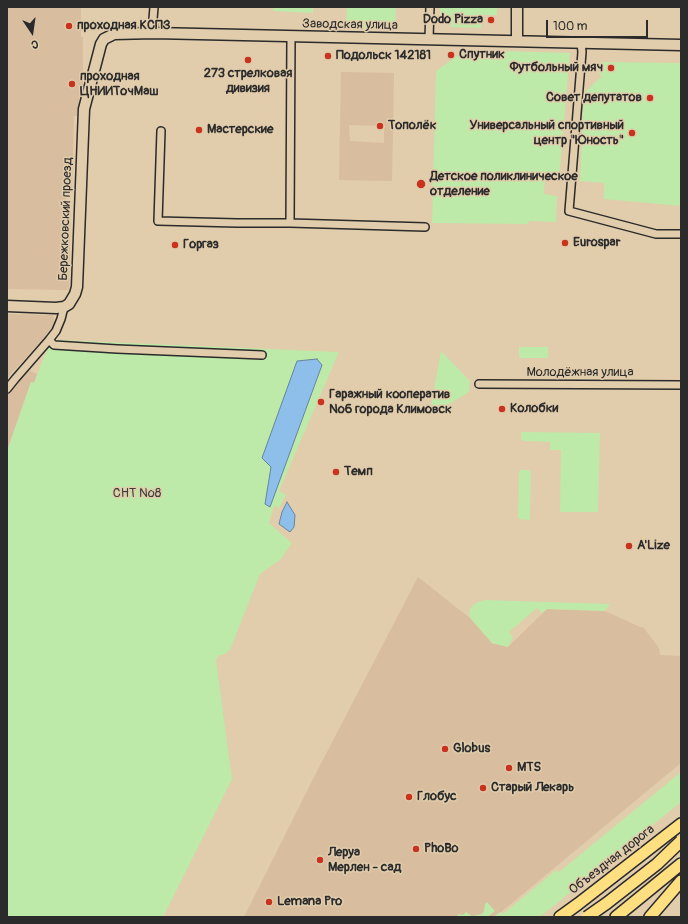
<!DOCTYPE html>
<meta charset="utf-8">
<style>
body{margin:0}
#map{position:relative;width:688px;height:924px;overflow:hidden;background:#e1ccab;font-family:Pangolin,sans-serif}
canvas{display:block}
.frame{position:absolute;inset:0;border:8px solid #2b2b2b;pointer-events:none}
.north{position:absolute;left:12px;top:12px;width:40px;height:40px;-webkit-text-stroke:3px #e1ccab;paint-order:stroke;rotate:167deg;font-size:11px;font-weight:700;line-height:16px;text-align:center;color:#2b2b2b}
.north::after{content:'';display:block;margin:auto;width:14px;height:18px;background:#2b2b2b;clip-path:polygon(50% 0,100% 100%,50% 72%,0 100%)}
.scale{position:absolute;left:546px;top:20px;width:102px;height:18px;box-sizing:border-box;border:2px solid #2b2b2b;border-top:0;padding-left:5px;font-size:12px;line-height:14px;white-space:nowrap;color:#2b2b2b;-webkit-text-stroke:3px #e1ccab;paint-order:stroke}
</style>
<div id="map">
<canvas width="688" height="924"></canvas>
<div class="frame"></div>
<div class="north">С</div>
<div class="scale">100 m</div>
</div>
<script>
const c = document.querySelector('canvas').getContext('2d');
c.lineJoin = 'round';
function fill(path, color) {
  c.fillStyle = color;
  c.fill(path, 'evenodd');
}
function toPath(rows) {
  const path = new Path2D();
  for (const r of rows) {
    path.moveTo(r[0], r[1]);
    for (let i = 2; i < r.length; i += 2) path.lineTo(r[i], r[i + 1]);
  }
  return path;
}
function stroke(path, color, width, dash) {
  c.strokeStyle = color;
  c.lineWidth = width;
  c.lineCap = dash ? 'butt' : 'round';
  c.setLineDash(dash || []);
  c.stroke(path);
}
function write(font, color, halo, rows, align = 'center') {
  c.font = font + ' Pangolin,sans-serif';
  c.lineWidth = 3;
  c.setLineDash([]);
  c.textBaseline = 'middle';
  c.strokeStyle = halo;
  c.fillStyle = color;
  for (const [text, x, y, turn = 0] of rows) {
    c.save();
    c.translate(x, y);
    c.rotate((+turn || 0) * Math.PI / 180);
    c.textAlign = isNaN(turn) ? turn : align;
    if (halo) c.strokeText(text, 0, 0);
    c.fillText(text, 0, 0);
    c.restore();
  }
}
fill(toPath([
 [7,7,81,7,81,37,83,37,83,93,79,94,80,116,74,116,72,192,67,194,66,199,66,208,71,209,69,290,7,289],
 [341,72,394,73,392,181,339,180],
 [349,125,384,126,384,143,350,141],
 [7,314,53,315,55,326,7,378],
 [28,370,37,374,34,383,31,382,7,451,7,393],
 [418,577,471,619,492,643,508,647,547,609,605,611,640,627,643,627,659,648,660,655,681,656,681,763,495,917,244,917,314,777]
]), '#d8bd9f');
fill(toPath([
 [273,7,313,7,313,13,273,11],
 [347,7,396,7,395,29,346,28],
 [440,7,497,7,497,15,481,15,481,28,451,27,451,22,440,21],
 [465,50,570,53,559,178,545,177,544,194,557,196,556,222,529,221,528,224,432,223,436,71],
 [600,62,681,63,681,206,604,199,604,183,580,181,584,92,585,92,601,77,599,72],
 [54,338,57,338,57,340,339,352,279,491,286,495,279,508,274,506,269,523,292,543,281,559,260,574,230,650,223,655,219,655,216,660,232,779,163,917,7,917,7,451,31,382,34,383,44,357],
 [317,359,322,365,270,507,265,504,271,467],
 [519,347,548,347,548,358,519,358],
 [441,351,470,381,469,392,446,406,431,406],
 [521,432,600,433,598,512,560,512,561,450,550,450,550,442,525,441,522,440,521,438],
 [520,470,529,470,529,472,531,471,530,520,519,519,518,517,519,472],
 [485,600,610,604,605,611,547,609,542,613,537,608,509,632,513,637,508,647,492,643,471,619,469,614,470,609,473,605,478,602],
 [681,772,681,802,540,917,494,917,500,912,503,914,556,870,559,872],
 [487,902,495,911,487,917,456,917,459,914,463,915,466,912,472,916,482,914,484,911,485,904]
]), '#bdeaa8');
const water = toPath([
 [317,359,322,365,270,507,265,504,271,467,262,458,297,361,317,359],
 [287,502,295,515,294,527,290,532,279,524,282,512,287,502]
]);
fill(water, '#8ebfea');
stroke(water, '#66849e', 1);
const street = toPath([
 [154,33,153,19,154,7],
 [429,39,430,7],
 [581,43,582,52,569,211,656,234,681,234],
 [161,131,158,221,237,223,290,223,425,227],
 [290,223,291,36],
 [49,340,54,345,117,349,262,355],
 [479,384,681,385],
 [7,389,15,379,49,340,56,331,61,319,64,307]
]);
const secondary = toPath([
 [517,41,517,7],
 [7,306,56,308,64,307,69,304,75,294,77,287,84,109,101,44,104,39,114,34,154,33,243,35,681,45]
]);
const primary = toPath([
 [560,917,578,904,681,824],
 [616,917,681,864],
 [650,917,681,881]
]);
stroke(street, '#2b2b2b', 10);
stroke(secondary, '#2b2b2b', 13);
stroke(primary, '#2b2b2b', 14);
stroke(street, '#e1ccab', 7);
stroke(secondary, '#e1ccab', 10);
stroke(primary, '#ffdf80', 11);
const primaryBridge = toPath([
 [587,917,607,903,657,864,681,841]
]);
stroke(primaryBridge, '#2b2b2b', 14, []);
stroke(primaryBridge, '#ffdf80', 11);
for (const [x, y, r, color] of [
 [491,20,4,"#c8321e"],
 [69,26,4,"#c8321e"],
 [451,55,4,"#c8321e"],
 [328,56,4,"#c8321e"],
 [248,60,4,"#c8321e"],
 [611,68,4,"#c8321e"],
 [72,84,4,"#c8321e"],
 [650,98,4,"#c8321e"],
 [380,126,4,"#c8321e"],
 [199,130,4,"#c8321e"],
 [632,133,4,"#c8321e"],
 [421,184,5,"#c8321e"],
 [565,243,4,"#c8321e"],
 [175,245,4,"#c8321e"],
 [321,402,4,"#c8321e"],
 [502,409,4,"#c8321e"],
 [336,472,4,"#c8321e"],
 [629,546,4,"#c8321e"],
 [445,749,4,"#c8321e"],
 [509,768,4,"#c8321e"],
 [483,788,4,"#c8321e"],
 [409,797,4,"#c8321e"],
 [416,849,4,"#c8321e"],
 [320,860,4,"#c8321e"],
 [269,902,4,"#c8321e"]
]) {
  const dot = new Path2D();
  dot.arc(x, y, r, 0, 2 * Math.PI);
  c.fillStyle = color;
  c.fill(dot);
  stroke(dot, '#e1ccab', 1.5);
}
write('bold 13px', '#2b2b2b', '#e1ccab', [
 ["Dodo Pizza",483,20,"right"],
 ["проходная КСПЗ",77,26],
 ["Спутник",459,55],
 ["Подольск 142181",336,56],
 ["Футбольный мяч",603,68,"right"],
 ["273 стрелковая",248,74,"center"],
 ["дивизия",248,89,"center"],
 ["проходная",80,77],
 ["ЦНИИТочМаш",80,92],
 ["Совет депутатов",642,98,"right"],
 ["Тополёк",388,126],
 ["Универсальный спортивный",624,126,"right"],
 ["центр \"Юность\"",624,141,"right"],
 ["Мастерские",207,130],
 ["Детское поликлиническое",430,177],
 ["отделение",430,192],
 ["Eurospar",573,243],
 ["Горгаз",183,245],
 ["Гаражный кооператив",329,395],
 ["№6 города Климовск",329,410],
 ["Колобки",510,409],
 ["Темп",344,472],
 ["A'Lize",637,546],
 ["Globus",453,749],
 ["MTS",517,768],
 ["Старый Лекарь",491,788],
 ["Глобус",417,797],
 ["PhoBo",424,849],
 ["Леруа",328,853],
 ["Мерлен - сад",328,868],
 ["Lemana Pro",277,902]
], 'left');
write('13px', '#2b2b2b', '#e1ccab', [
 ["Заводская улица",350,25,1],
 ["Бережковский проезд",66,219,-88],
 ["Молодёжная улица",580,373],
 ["Объездная дорога",612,860,-38]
]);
write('13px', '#3a3e38', '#e1ccab', [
 ["СНТ №8",137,494]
]);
</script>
